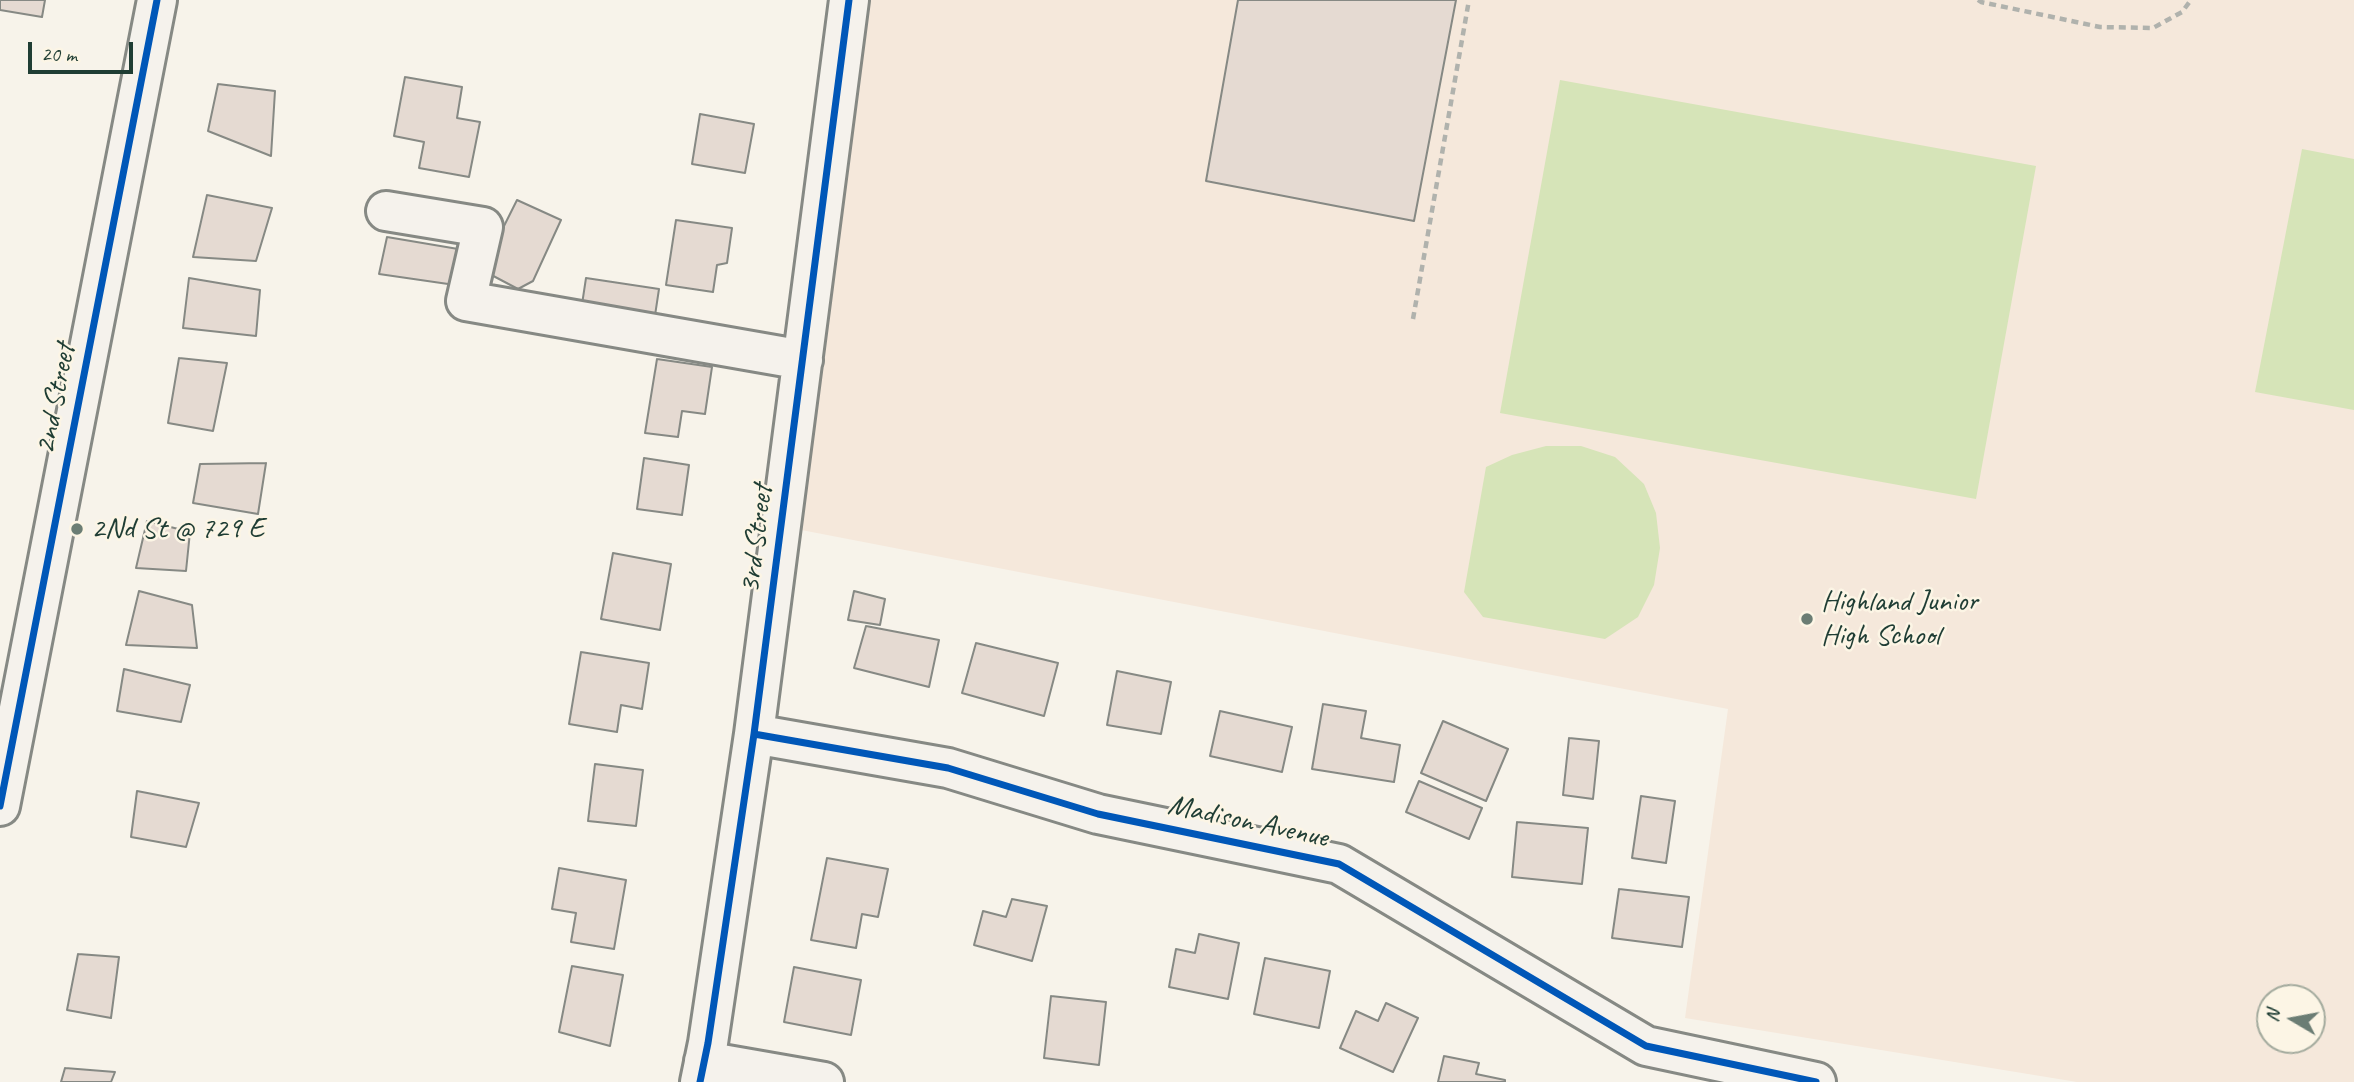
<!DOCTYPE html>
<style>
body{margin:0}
#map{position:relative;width:2354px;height:1082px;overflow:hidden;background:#f7f3ea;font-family:Caveat,sans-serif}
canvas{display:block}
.north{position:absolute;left:2256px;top:984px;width:70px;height:70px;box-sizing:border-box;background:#fcf5e5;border:2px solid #a4ab9e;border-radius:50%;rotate:280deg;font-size:19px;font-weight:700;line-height:28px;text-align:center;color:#1f3d34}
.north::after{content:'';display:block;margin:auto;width:24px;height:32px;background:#6b7d74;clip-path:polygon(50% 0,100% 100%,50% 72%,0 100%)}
.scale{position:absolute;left:28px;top:42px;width:105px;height:32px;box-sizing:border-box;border:4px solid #1f3d34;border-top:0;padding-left:9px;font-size:21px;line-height:24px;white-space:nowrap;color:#1f3d34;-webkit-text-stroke:5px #fcf5e5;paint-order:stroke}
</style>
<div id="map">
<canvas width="2354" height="1082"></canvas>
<div class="north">N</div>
<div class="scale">20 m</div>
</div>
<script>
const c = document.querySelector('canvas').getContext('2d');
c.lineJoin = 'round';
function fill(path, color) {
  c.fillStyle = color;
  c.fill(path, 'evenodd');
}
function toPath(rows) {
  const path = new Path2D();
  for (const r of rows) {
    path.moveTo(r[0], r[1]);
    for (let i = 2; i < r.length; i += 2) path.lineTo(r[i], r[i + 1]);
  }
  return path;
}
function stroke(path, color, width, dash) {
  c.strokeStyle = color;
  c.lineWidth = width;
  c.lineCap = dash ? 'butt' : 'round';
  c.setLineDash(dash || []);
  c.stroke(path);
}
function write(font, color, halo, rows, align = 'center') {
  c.font = font + ' Caveat,sans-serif';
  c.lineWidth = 5;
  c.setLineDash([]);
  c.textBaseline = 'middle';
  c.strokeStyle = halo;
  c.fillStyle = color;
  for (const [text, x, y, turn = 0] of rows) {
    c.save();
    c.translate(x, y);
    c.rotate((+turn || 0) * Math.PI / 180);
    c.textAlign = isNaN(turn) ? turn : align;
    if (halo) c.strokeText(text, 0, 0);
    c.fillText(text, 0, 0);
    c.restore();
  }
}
fill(toPath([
 [867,0,2354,0,2354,1082,2077,1082,1685,1018,1728,709,791,528],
 [2270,998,2312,998,2312,1040,2270,1040]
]), '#f5e8db');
fill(toPath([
 [1560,80,2036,166,1976,499,1500,413],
 [2302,149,2354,159,2354,410,2255,392],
 [1546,446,1581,446,1615,457,1644,484,1656,513,1660,548,1654,585,1638,617,1605,639,1483,617,1464,592,1486,467,1512,455]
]), '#d6e4b8');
const building = toPath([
 [0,0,45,0,42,17,0,10,0,0],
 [1238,0,1456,0,1414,221,1206,181,1238,0],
 [405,77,462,87,457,118,480,122,469,177,419,168,424,142,394,136,405,77],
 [218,84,275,91,271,156,208,131,218,84],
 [700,114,754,124,745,173,692,164,700,114],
 [207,195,272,208,256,261,193,257,207,195],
 [517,200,561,220,533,281,518,289,482,270,517,200],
 [676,220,732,228,727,263,717,265,713,292,666,285,676,220],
 [387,237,464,250,455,285,379,274,387,237],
 [189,278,260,290,256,336,183,328,189,278],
 [586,278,659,289,654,322,581,311,586,278],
 [179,358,227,363,213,431,168,423,179,358],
 [657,359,712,367,705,414,682,411,678,437,645,433,657,359],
 [644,458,689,465,682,515,637,509,644,458],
 [266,463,258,514,193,503,200,464,266,463],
 [147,521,190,532,186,571,136,568,147,521],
 [613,553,671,564,660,630,601,619,613,553],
 [139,591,192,605,197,648,126,645,139,591],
 [854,591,885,599,880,625,848,620,854,591],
 [866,626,939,640,929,687,854,668,866,626],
 [976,643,1058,663,1044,716,962,693,976,643],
 [581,652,649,663,642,709,621,705,617,732,569,724,581,652],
 [124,669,190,685,181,722,117,711,124,669],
 [1117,671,1171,682,1161,734,1107,725,1117,671],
 [1323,704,1366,711,1361,738,1400,745,1394,782,1312,769,1323,704],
 [1220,711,1292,727,1282,772,1210,756,1220,711],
 [1443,721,1508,749,1486,801,1421,773,1443,721],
 [1569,738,1599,741,1593,799,1563,795,1569,738],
 [595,764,643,770,636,826,588,821,595,764],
 [1419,781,1482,808,1469,839,1406,812,1419,781],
 [137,791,199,803,186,847,131,837,137,791],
 [1641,796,1675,801,1666,863,1632,858,1641,796],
 [1517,822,1588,828,1582,884,1512,877,1517,822],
 [827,858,888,869,878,917,862,914,856,948,811,940,827,858],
 [559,868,626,880,614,949,571,942,576,913,552,909,559,868],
 [1619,889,1689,897,1682,947,1612,938,1619,889],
 [1012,899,1047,906,1032,961,974,945,983,911,1006,917,1012,899],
 [1199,934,1239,943,1228,999,1169,987,1176,949,1195,953,1199,934],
 [78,954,119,957,111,1018,67,1010,78,954],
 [1265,958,1330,971,1319,1028,1254,1014,1265,958],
 [572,966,623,975,610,1046,559,1032,572,966],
 [794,967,861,980,851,1035,784,1022,794,967],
 [1051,996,1106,1002,1099,1065,1044,1058,1051,996],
 [1386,1003,1418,1018,1393,1072,1340,1048,1356,1011,1378,1021,1386,1003],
 [1444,1056,1479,1063,1476,1074,1505,1080,1505,1082,1438,1082,1444,1056],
 [65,1068,115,1072,111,1082,61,1082,65,1068]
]);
fill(building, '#e5dad2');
stroke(building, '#868984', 2);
const minor = toPath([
 [386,211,483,227,466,301,803,360],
 [754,734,948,768,1098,814,1339,864,1646,1046,1816,1082],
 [704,1061,824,1082],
 [700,1082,708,1043,754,734,849,0]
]);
const major = toPath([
 [0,806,157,0]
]);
stroke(minor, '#868984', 44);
stroke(major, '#868984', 44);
stroke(toPath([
 [1978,0,1981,2,2100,27,2153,28,2182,12,2191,0],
 [1413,319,1469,0]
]), '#b0b2ad', 4.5, [7, 5]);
stroke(minor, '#f5f2ec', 38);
stroke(major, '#f5f2ec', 38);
stroke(toPath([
 [754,734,948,768,1098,814,1339,864,1646,1046,1816,1082],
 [0,806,157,0],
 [700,1082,708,1043,754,734,849,0]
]), '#0057b8', 7);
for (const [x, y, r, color] of [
 [77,529,7,"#6b7d74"],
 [1807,619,7,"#6b7d74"]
]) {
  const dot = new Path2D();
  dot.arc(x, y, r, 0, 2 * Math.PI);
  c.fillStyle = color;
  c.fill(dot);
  stroke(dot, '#fcf5e5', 2.5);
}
write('30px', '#1f3d34', '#fcf5e5', [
 ["2nd Street",56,399,-79],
 ["3rd Street",757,539,-83],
 ["Madison Avenue",1248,822,12]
]);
write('30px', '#1f3d34', '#fcf5e5', [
 ["2Nd St @ 729 E",91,529],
 ["Highland Junior",1821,602],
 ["High School",1821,636]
], 'left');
</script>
